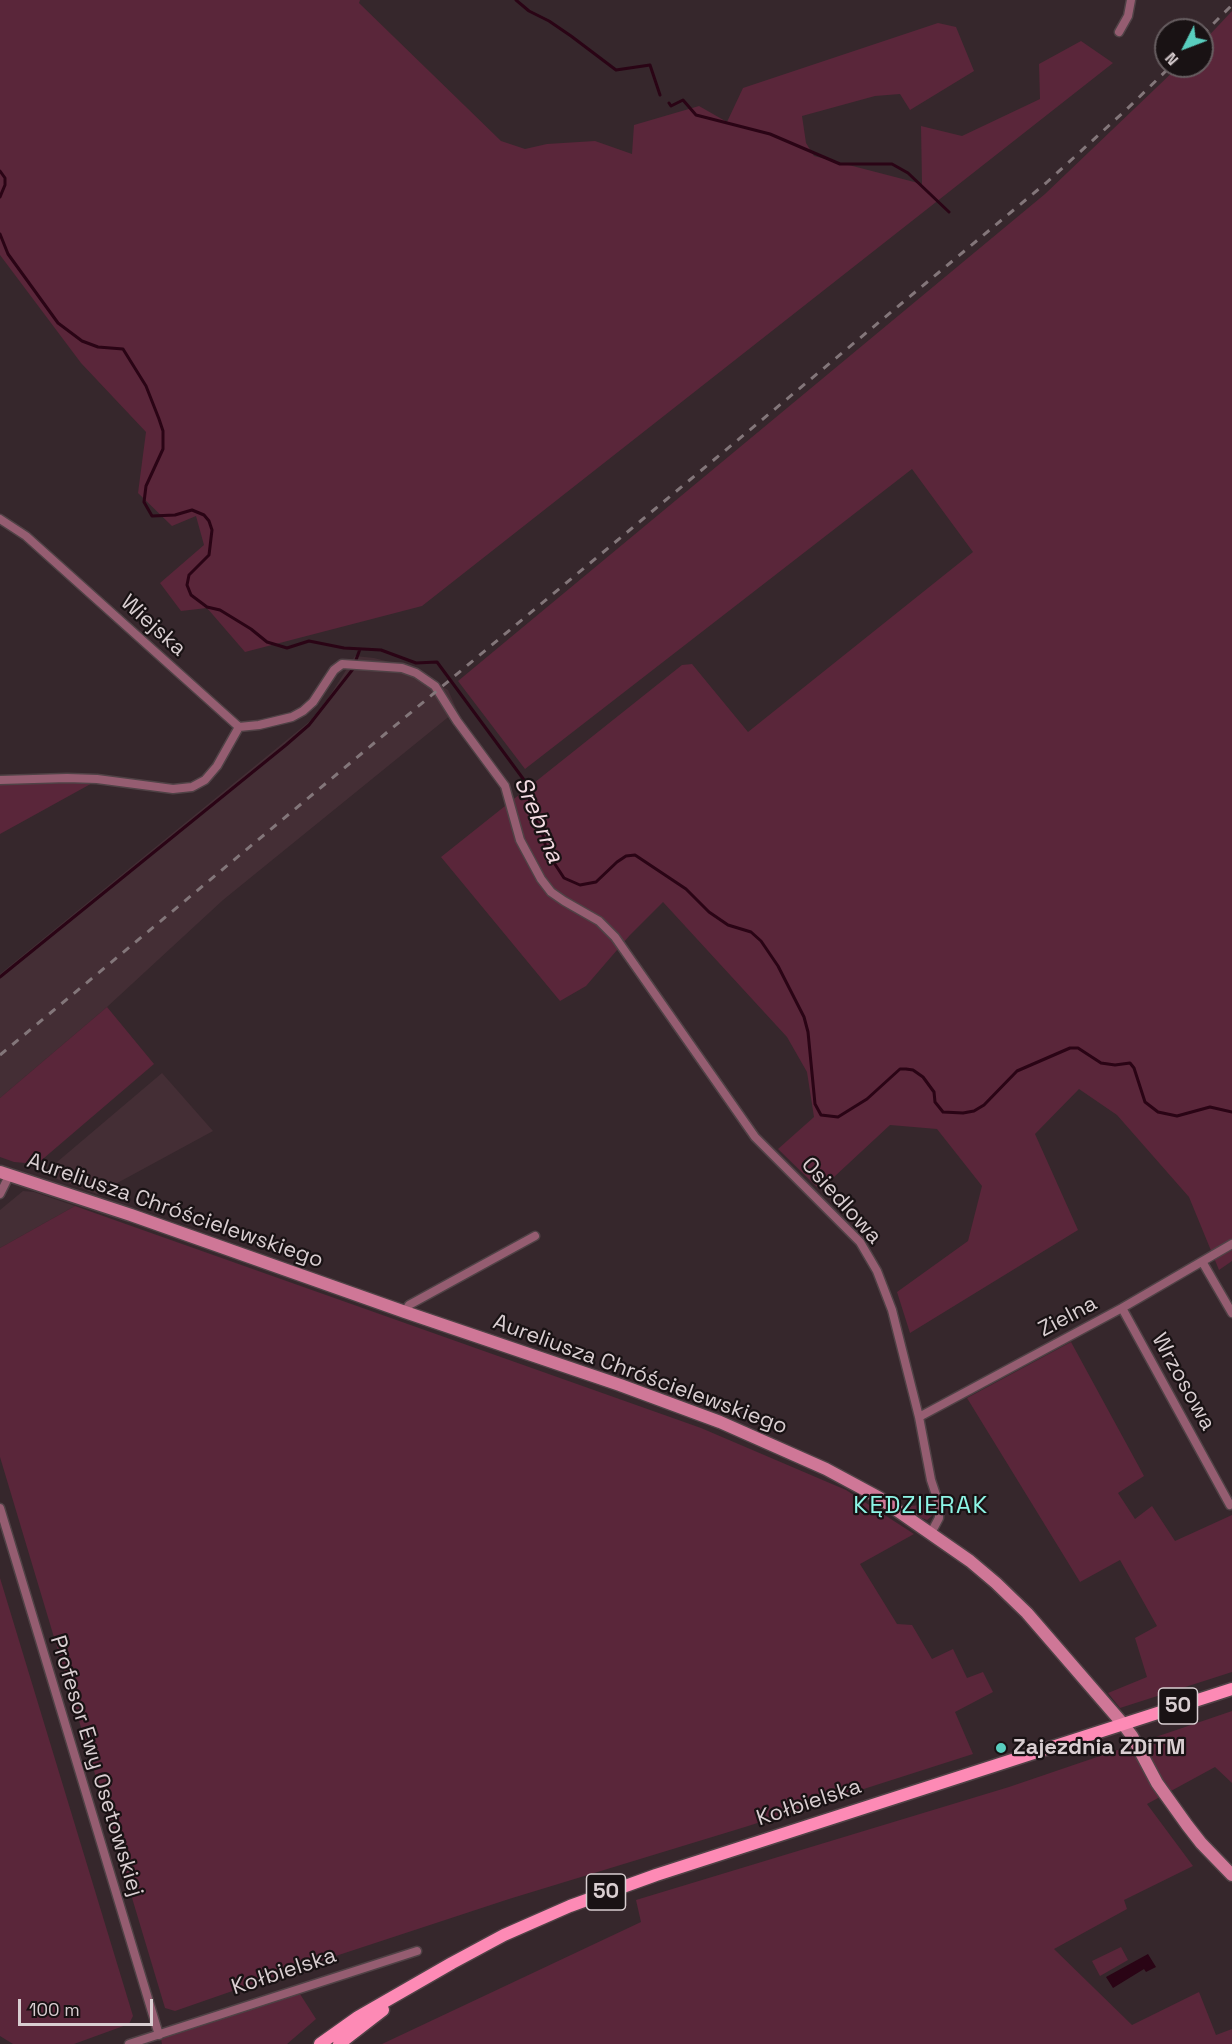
<!DOCTYPE html>
<meta charset="utf-8">
<style>
body{margin:0}
#map{position:relative;width:1232px;height:2044px;overflow:hidden;background:#36272c;font-family:"Space Grotesk",sans-serif}
canvas{display:block}
.north{position:absolute;left:1154px;top:18px;width:60px;height:60px;box-sizing:border-box;background:#191214;border:2px solid #665d60;border-radius:50%;rotate:228deg;font-size:16px;font-weight:700;line-height:24px;text-align:center;color:#d9ced1}
.north::after{content:'';display:block;margin:auto;width:21px;height:27px;background:#59cebf;clip-path:polygon(50% 0,100% 100%,50% 72%,0 100%)}
.scale{position:absolute;left:18px;top:1999px;width:135px;height:27px;box-sizing:border-box;border:3px solid #d9ced1;border-top:0;padding-left:8px;font-size:18px;line-height:21px;white-space:nowrap;color:#d9ced1;-webkit-text-stroke:4px #191214;paint-order:stroke}
</style>
<div id="map">
<canvas width="1232" height="2044"></canvas>
<div class="north">N</div>
<div class="scale">100 m</div>
</div>
<script>
const c = document.querySelector('canvas').getContext('2d');
c.lineJoin = 'round';
function fill(path, color) {
  c.fillStyle = color;
  c.fill(path, 'evenodd');
}
function toPath(rows) {
  const path = new Path2D();
  for (const r of rows) {
    path.moveTo(r[0], r[1]);
    for (let i = 2; i < r.length; i += 2) path.lineTo(r[i], r[i + 1]);
  }
  return path;
}
function stroke(path, color, width, dash) {
  c.strokeStyle = color;
  c.lineWidth = width;
  c.lineCap = dash ? 'butt' : 'round';
  c.setLineDash(dash || []);
  c.stroke(path);
}
function write(font, color, halo, rows, align = 'center') {
  c.font = font + ' "Space Grotesk",sans-serif';
  c.lineWidth = 4.5;
  c.setLineDash([]);
  c.textBaseline = 'middle';
  c.strokeStyle = halo;
  c.fillStyle = color;
  for (const [text, x, y, turn = 0] of rows) {
    c.save();
    c.translate(x, y);
    c.rotate((+turn || 0) * Math.PI / 180);
    c.textAlign = isNaN(turn) ? turn : align;
    if (halo) c.strokeText(text, 0, 0);
    c.fillText(text, 0, 0);
    c.restore();
  }
}
fill(toPath([
 [355,656,374,658,413,668,448,690,457,710,223,900,107,1007,0,1098,0,974,310,721,329,697],
 [162,1073,213,1131,97,1194,57,1179,50,1168],
 [23,1191,34,1192,75,1206,0,1248,0,1210]
]), '#442e35');
fill(toPath([
 [0,0,360,0,359,3,501,141,525,149,547,144,595,141,632,154,634,125,699,106,727,122,743,88,938,23,956,27,974,71,910,110,900,94,875,96,802,116,806,143,814,156,922,184,921,126,962,136,1040,99,1039,64,1081,41,1113,63,422,606,245,652,207,608,181,611,160,583,204,545,196,516,172,526,138,493,146,432,81,363,0,255],
 [1232,11,1232,1261,1219,1270,1189,1197,1117,1115,1079,1089,1035,1134,1078,1230,910,1333,897,1292,968,1241,982,1186,937,1129,890,1125,820,1190,778,1149,814,1117,807,1072,787,1037,663,902,630,935,586,986,560,1001,441,857,682,665,692,664,748,732,973,552,912,469,525,769,458,681,1045,194,1179,66,1202,66,1202,43],
 [96,781,0,834,0,784],
 [107,1007,154,1064,37,1164,14,1162,0,1157,0,1098],
 [75,1206,701,1428,846,1490,914,1534,860,1564,897,1624,912,1625,932,1659,953,1649,967,1678,983,1672,993,1692,955,1712,973,1754,745,1827,509,1899,290,1971,175,2011,165,2008,0,1457,0,1248],
 [1071,1342,1144,1476,1118,1493,1135,1519,1152,1506,1175,1541,1232,1515,1232,1672,1120,1708,1108,1693,1147,1677,1135,1638,1157,1626,1120,1560,1080,1582,967,1398],
 [929,1504,934,1506,934,1510,933,1515,927,1520,909,1513,907,1511,911,1506],
 [0,1578,133,2016,129,2024,74,2044,13,2044,0,2036],
 [1232,1711,1232,1783,1215,1767,1147,1804,1193,1866,1124,1900,1127,1909,1054,1949,1132,2025,1199,1992,1216,2035,1232,2029,1232,2044,382,2044,641,1922,636,1900,1009,1787],
 [1121,1947,1128,1960,1100,1976,1092,1961],
 [300,1994,316,2019,287,2044,162,2044,161,2039]
]), '#5a263a');
fill(toPath([
 [1148,1954,1156,1967,1146,1972,1144,1969,1113,1988,1106,1977]
]), '#2a0415');
stroke(toPath([
 [516,0,529,11,549,21,571,36,616,70,650,65,660,95],
 [669,103,671,106,683,100,696,115,770,134,840,164,892,164,908,173,949,212],
 [0,171,5,178,5,185,0,197],
 [0,234,8,254,58,323,82,341,98,347,123,349,146,386,159,419,163,431,163,449,146,486,144,502,152,516,175,515,192,510,204,515,209,521,212,530,209,555,189,575,187,585,191,595,207,607,220,610,251,629,267,642,287,648,309,641,344,648,381,650,416,663,437,662,527,784,532,814,542,832,547,852,564,878,580,885,596,882,617,862,626,856,635,855,686,889,709,912,728,925,751,932,761,941,778,966,804,1017,808,1032,815,1104,821,1115,838,1117,867,1099,900,1069,906,1069,913,1070,923,1077,934,1092,935,1102,943,1112,963,1113,974,1111,984,1105,1017,1071,1070,1048,1078,1048,1101,1063,1115,1065,1130,1063,1134,1068,1145,1102,1158,1112,1177,1116,1210,1107,1232,1112],
 [356,660,360,649],
 [0,977,286,745,309,725,353,669]
]), '#2a0415', 3);
const street = toPath([
 [1119,32,1128,16,1131,0],
 [0,519,26,536,239,727,259,725,292,717,303,711,313,702,334,670,342,664,402,668,416,673,435,686,457,721,505,786,520,840,541,879,551,892,564,901,599,921,615,937,755,1137,860,1242,877,1271,892,1310,919,1417,931,1480,939,1504,939,1518,931,1533],
 [0,780,67,778,97,779,173,789,192,787,205,780,217,766,239,727],
 [0,1194,9,1176],
 [1203,1263,1232,1313],
 [1122,1308,1230,1505],
 [405,1312,409,1305,535,1236],
 [919,1417,1122,1308,1232,1244],
 [0,1508,159,2035],
 [129,2044,417,1951]
]);
const secondary = toPath([
 [0,1172,131,1215,405,1312,620,1385,720,1422,826,1469,878,1497,970,1561,996,1583,1027,1613,1123,1724,1132,1736,1157,1783,1187,1825,1201,1843,1232,1875]
]);
const primary = toPath([
 [320,2044,358,2017,452,1963,504,1935,570,1906,656,1875,1232,1689],
 [339,2044,383,2010]
]);
stroke(street, '#504246', 11);
stroke(secondary, '#504246', 15);
stroke(primary, '#504246', 15);
stroke(street, '#955d71', 8);
stroke(secondary, '#cf7797', 12);
stroke(primary, '#fd8ab5', 12);
stroke(toPath([
 [1202,35,1232,5],
 [0,1055,1046,183,1127,109,1171,66]
]), '#83767a', 3, [8, 8]);
for (const [x, y, r, color] of [
 [1001,1748,6,"#59cebf"]
]) {
  const dot = new Path2D();
  dot.arc(x, y, r, 0, 2 * Math.PI);
  c.fillStyle = color;
  c.fill(dot);
  stroke(dot, '#191214', 2);
}
for (const [x, y, w] of [
 [1178,1706,39],
 [606,1892,39]
]) {
  const box = new Path2D();
  box.roundRect(x - w / 2, y - 18, w, 36, 4.5);
  c.fillStyle = '#191214';
  c.fill(box);
  stroke(box, '#d9ced1', 1.5);
}
write('bold 21px', '#d9ced1', null, [
 ["50",1178,1706],
 ["50",606,1892]
]);
write('22px', '#d9ced1', '#191214', [
 ["Wiejska",153,626,42],
 ["Osiedlowa",841,1201,48],
 ["Aureliusza Chróścielewskiego",175,1211,19],
 ["Zielna",1068,1317,-28],
 ["Aureliusza Chróścielewskiego",640,1375,20],
 ["Wrzosowa",1183,1382,61],
 ["Profesor Ewy Osetowskiej",96,1766,73],
 ["Kołbielska",809,1803,-18],
 ["Kołbielska",284,1972,-18]
]);
write('bold 22px', '#d9ced1', '#191214', [
 ["Zajezdnia ZDiTM",1013,1748]
], 'left');
write('italic 24px', '#f2dae1', '#191214', [
 ["Srebrna",538,820,67]
]);
c.letterSpacing = '1.5px';
write('24px', '#8df5e6', '#191214', [
 ["KĘDZIERAK",921,1506]
]);
c.letterSpacing = '0px';
</script>
